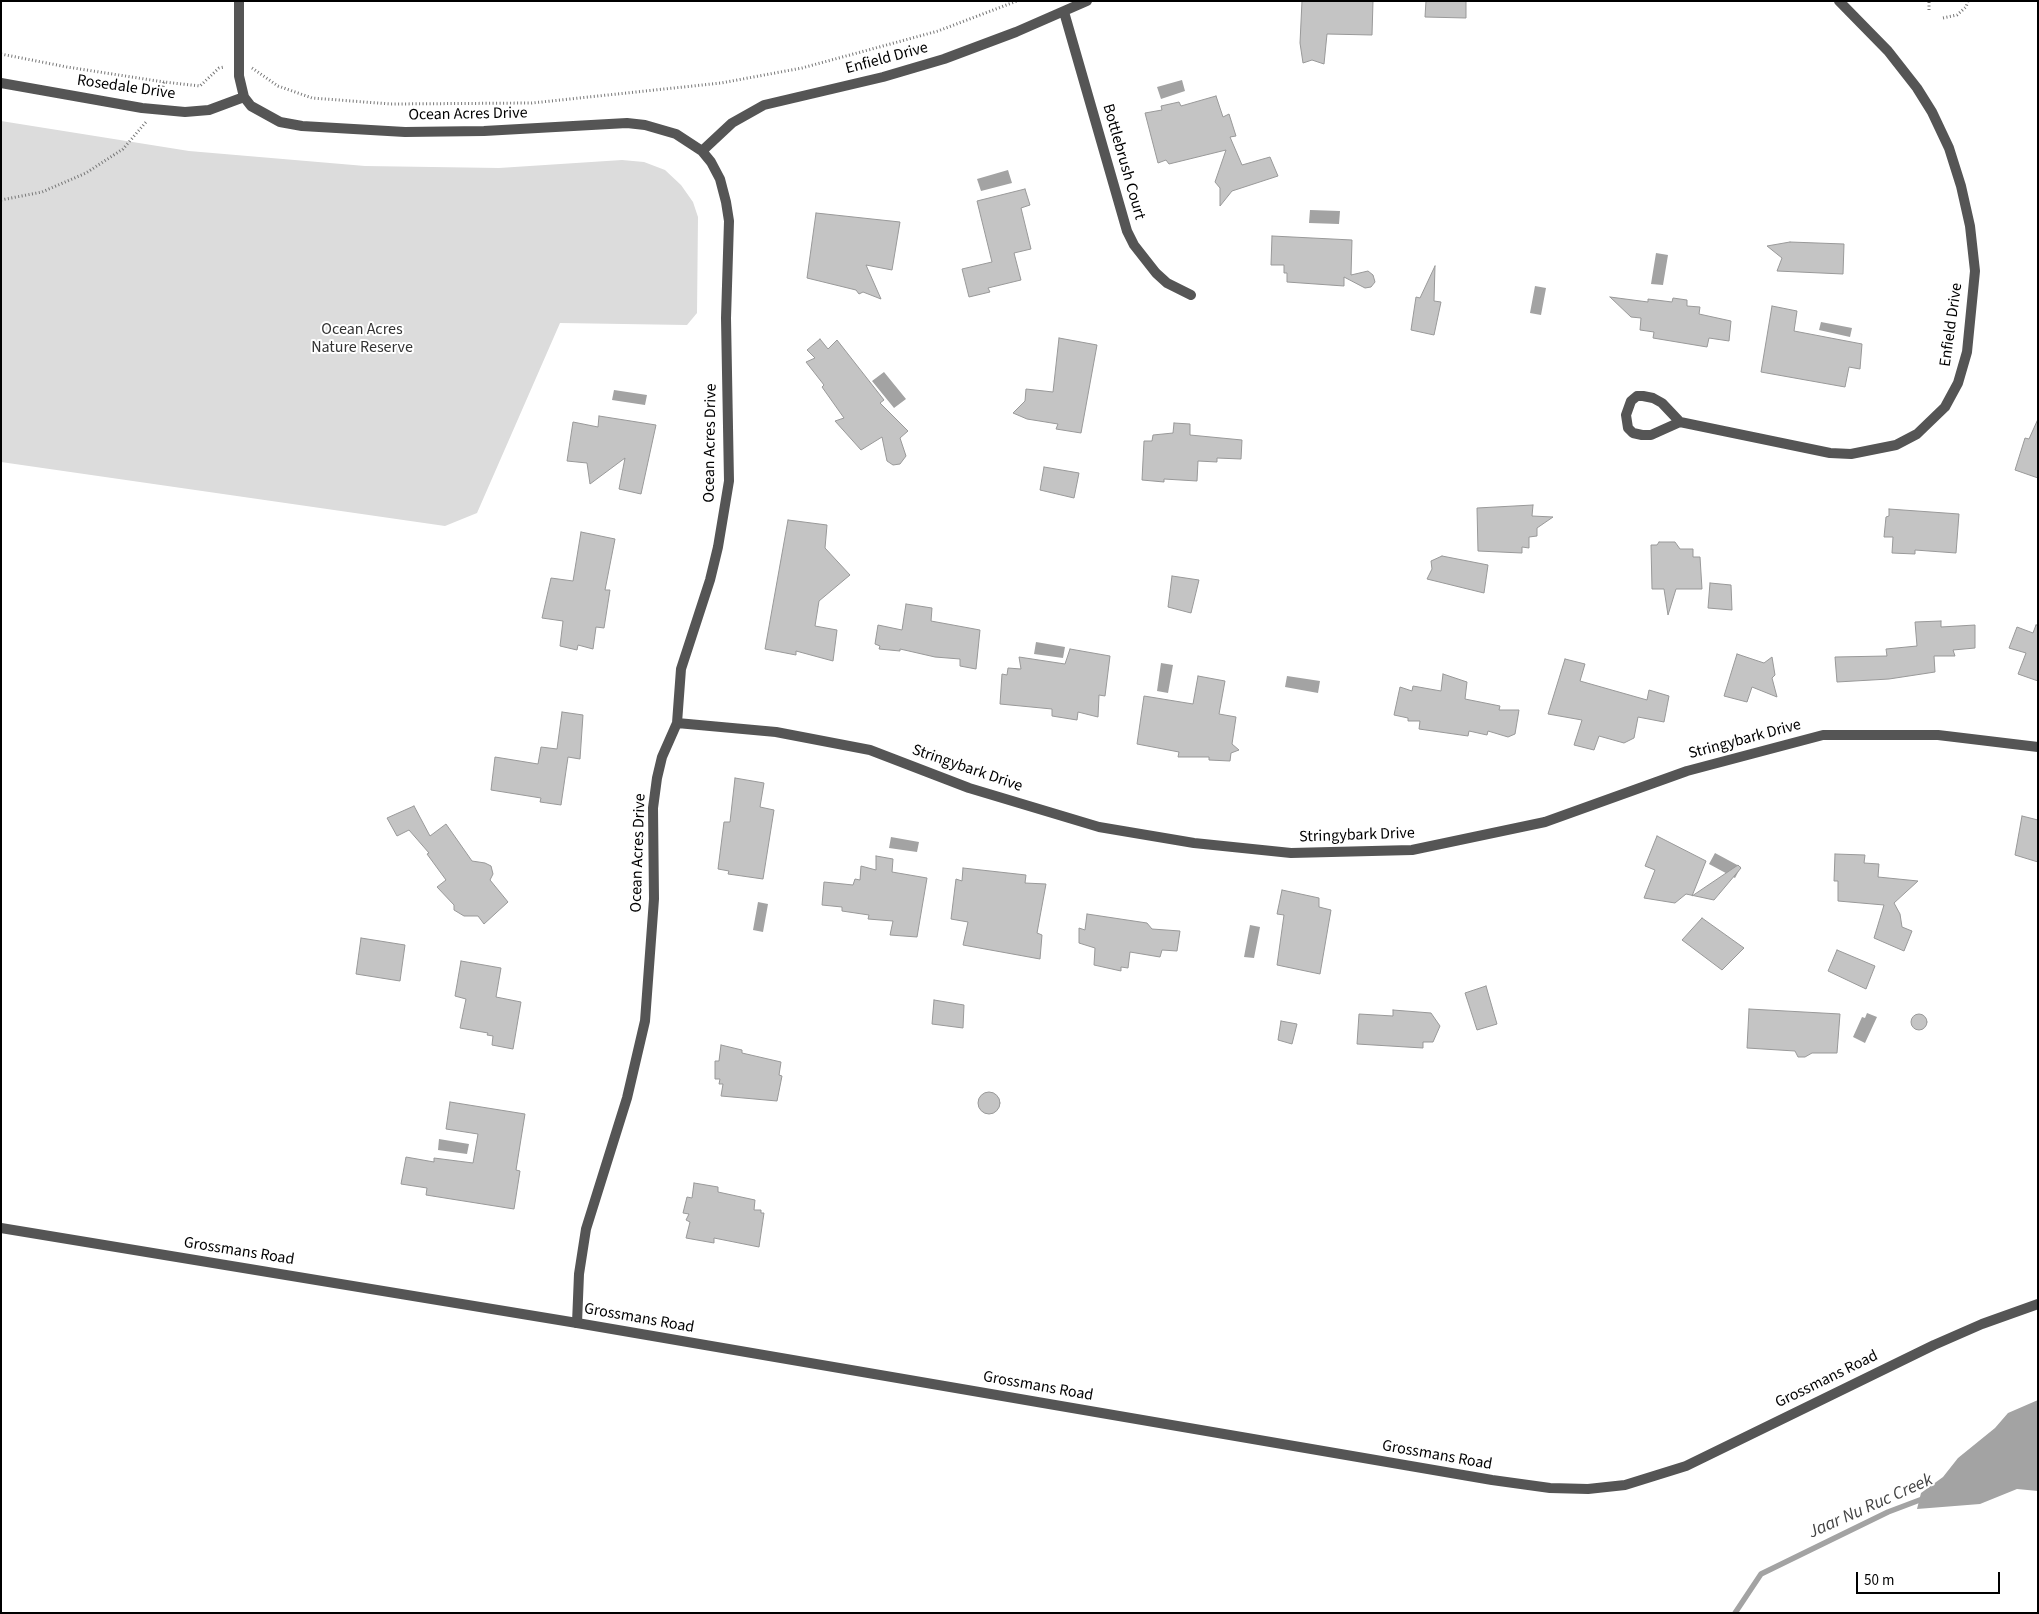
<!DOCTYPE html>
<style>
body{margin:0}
#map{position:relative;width:2039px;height:1614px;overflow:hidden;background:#fff;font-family:"Source Sans 3",sans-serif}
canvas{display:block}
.frame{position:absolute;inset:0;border:2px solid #000;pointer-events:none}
.scale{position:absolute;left:1856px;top:1572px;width:144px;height:22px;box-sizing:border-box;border:2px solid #000;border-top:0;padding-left:6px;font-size:15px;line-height:18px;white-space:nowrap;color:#000;-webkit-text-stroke:4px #fff;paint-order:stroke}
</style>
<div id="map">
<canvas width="2039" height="1614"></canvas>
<div class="frame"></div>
<div class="scale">50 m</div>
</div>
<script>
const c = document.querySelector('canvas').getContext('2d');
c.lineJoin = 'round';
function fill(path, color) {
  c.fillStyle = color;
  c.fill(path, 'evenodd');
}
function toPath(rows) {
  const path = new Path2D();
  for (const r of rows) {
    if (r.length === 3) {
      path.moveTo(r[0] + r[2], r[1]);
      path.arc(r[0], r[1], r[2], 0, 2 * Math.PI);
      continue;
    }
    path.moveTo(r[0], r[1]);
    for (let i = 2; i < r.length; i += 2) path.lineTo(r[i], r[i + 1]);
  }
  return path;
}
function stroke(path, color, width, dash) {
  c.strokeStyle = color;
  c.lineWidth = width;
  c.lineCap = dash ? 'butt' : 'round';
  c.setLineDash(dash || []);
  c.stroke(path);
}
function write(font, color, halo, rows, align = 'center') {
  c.font = font + ' "Source Sans 3",sans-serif';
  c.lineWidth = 4;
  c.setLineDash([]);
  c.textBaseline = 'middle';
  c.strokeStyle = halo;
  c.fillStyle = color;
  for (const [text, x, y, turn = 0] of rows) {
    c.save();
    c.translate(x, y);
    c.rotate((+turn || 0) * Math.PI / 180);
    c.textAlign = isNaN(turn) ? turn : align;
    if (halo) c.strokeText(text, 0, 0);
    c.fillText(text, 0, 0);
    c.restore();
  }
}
fill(toPath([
 [1,121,189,151,365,166,499,168,622,160,644,162,665,170,681,185,693,202,698,217,697,313,687,325,560,323,477,513,445,526,1,462]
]), '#dcdcdc');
fill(toPath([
 [1182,80,1185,91,1161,99,1157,87],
 [1008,170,1012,183,981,191,977,179],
 [1310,210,1340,211,1339,224,1309,223],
 [1656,253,1668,255,1663,285,1651,284],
 [1535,286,1546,288,1541,315,1530,313],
 [1821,322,1852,328,1850,337,1819,330],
 [884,372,906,399,894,408,872,381],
 [614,390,647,395,645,405,612,400],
 [1036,642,1065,647,1063,658,1034,654],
 [1161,663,1173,665,1168,693,1157,691],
 [1287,676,1320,681,1318,693,1285,687],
 [891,837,919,842,917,852,889,848],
 [1715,853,1741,867,1735,878,1709,864],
 [758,902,768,904,763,932,753,930],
 [1250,925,1260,927,1254,958,1244,957],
 [1867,1013,1877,1017,1865,1043,1853,1037,1862,1017,1865,1018],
 [439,1139,469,1144,467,1154,438,1150],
 [2038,1400,2038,1491,2017,1489,1980,1504,1917,1509,1921,1493,1943,1477,1958,1458,1995,1428,2008,1413]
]), '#a3a3a3');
stroke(toPath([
 [1735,1613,1761,1574,1888,1512,1925,1498]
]), '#a3a3a3', 5.5);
const building = toPath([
 [1302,1,1373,1,1372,35,1327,34,1324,64,1312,60,1303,63,1300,43,1302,1],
 [1426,1,1466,1,1466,18,1425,17,1426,1],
 [1216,96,1223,117,1229,114,1236,136,1230,137,1242,165,1270,157,1278,176,1232,191,1220,206,1220,188,1215,182,1226,150,1169,164,1166,160,1158,163,1145,113,1162,110,1161,106,1179,102,1181,106,1216,96],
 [1025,189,1030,205,1021,208,1031,249,1014,253,1021,280,988,288,990,292,969,297,962,269,992,262,977,201,1025,189],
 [816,213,900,222,892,270,866,265,881,299,863,292,859,294,856,290,807,278,816,213],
 [1272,236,1352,240,1351,275,1368,271,1373,275,1375,282,1371,287,1365,288,1344,277,1344,286,1287,282,1287,273,1284,273,1284,265,1271,265,1272,236],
 [1790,242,1844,244,1843,274,1777,271,1782,258,1767,246,1790,242],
 [1435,266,1434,301,1441,302,1434,335,1411,330,1416,297,1420,298,1435,266],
 [1610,297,1648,302,1648,299,1672,302,1673,298,1687,300,1687,306,1700,307,1699,314,1731,321,1729,341,1709,338,1707,347,1653,338,1654,332,1640,330,1641,318,1631,317,1610,297],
 [1772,306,1797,311,1794,331,1862,344,1860,369,1849,367,1845,387,1761,372,1772,306],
 [1059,338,1097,345,1081,433,1056,429,1058,424,1027,419,1013,413,1025,401,1026,389,1053,392,1059,338],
 [820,339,828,349,837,340,884,400,880,403,908,431,900,438,906,456,900,464,893,465,887,461,882,437,861,450,835,421,844,418,822,387,824,385,806,362,815,358,807,350,820,339],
 [599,416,656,425,641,494,619,489,625,458,590,484,587,463,567,461,573,422,598,427,599,416],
 [2038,419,2038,478,2015,470,2025,438,2029,439,2038,419],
 [1174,423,1190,424,1190,435,1242,440,1241,459,1217,458,1217,462,1198,461,1197,481,1164,479,1164,482,1142,480,1144,441,1152,441,1153,435,1173,433,1174,423],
 [1044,467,1079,473,1074,498,1040,490,1044,467],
 [1533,505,1532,516,1553,517,1537,528,1537,536,1529,537,1529,548,1522,547,1522,553,1478,551,1477,508,1533,505],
 [1889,509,1959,514,1956,553,1915,550,1915,554,1892,553,1893,537,1884,537,1886,517,1889,516,1889,509],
 [788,520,827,525,825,548,850,575,819,601,815,626,837,630,833,661,796,651,796,655,765,649,788,520],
 [581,532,615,539,605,590,610,590,604,628,596,627,593,649,578,645,577,650,560,646,563,621,542,618,551,578,573,581,581,532],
 [1659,542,1675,542,1680,549,1693,549,1693,557,1700,557,1702,589,1676,589,1668,615,1664,589,1652,589,1651,545,1657,545,1659,542],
 [1442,556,1488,565,1484,593,1427,579,1432,569,1431,561,1442,556],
 [1172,576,1199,580,1191,613,1168,607,1172,576],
 [1710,583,1731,585,1732,610,1708,608,1710,583],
 [906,604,932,608,931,621,980,630,976,669,960,666,960,659,935,657,900,649,900,651,879,649,880,646,875,644,878,625,902,630,906,604],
 [1941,621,1941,627,1975,625,1975,648,1953,650,1955,656,1934,656,1935,672,1889,679,1837,682,1835,657,1887,656,1886,649,1917,646,1915,622,1941,621],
 [2036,625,2038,625,2038,681,2018,674,2026,653,2009,648,2017,627,2033,633,2036,625],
 [1070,649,1110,656,1105,696,1099,695,1098,717,1078,712,1077,720,1052,716,1052,709,1000,704,1002,674,1007,675,1008,668,1021,669,1019,657,1065,664,1070,649],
 [1737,654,1764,663,1772,657,1775,675,1772,678,1777,697,1752,687,1747,702,1724,696,1737,654],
 [1565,659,1585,664,1580,681,1647,700,1649,690,1669,696,1664,722,1638,717,1634,738,1624,743,1599,736,1594,750,1574,745,1582,720,1548,714,1565,659],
 [1443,674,1467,682,1465,699,1500,706,1499,710,1519,710,1515,734,1508,737,1488,731,1487,735,1469,731,1468,736,1419,729,1420,721,1408,721,1408,718,1394,715,1400,687,1412,691,1413,686,1441,691,1443,674],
 [1198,676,1225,681,1219,714,1236,717,1232,744,1239,750,1231,753,1230,761,1209,760,1209,757,1178,757,1179,752,1137,744,1144,696,1193,704,1198,676],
 [562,712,583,715,580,759,568,757,561,805,540,802,541,798,491,790,495,757,538,764,541,747,557,749,562,712],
 [735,778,764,783,760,807,774,810,763,879,728,874,729,871,718,869,724,822,730,822,735,778],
 [414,806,430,836,446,824,472,861,485,863,491,866,493,874,490,880,508,902,484,924,478,916,464,916,454,910,454,905,437,887,446,880,427,854,429,853,409,830,397,836,387,818,414,806],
 [2022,816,2038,820,2038,862,2015,855,2022,816],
 [1657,836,1706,861,1692,896,1738,865,1741,868,1714,900,1686,894,1675,903,1644,898,1655,870,1645,866,1657,836],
 [1835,854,1865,855,1864,863,1879,864,1878,877,1918,881,1894,903,1900,914,1902,927,1912,931,1904,951,1874,938,1884,905,1838,901,1838,881,1834,881,1835,854],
 [876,856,893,859,892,872,927,878,917,937,890,935,893,921,868,919,869,915,842,911,842,907,822,905,824,882,853,885,855,879,860,880,861,866,876,870,876,856],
 [963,868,1026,875,1025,883,1046,884,1037,933,1042,935,1040,959,963,945,968,922,951,919,956,879,962,881,963,868],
 [1282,890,1319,898,1319,907,1331,910,1320,974,1277,965,1284,915,1277,914,1282,890],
 [1087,914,1147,923,1152,929,1180,931,1177,951,1162,950,1160,957,1130,952,1128,968,1121,967,1121,971,1094,965,1095,948,1079,943,1079,928,1085,930,1087,914],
 [1702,918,1744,948,1722,970,1682,940,1702,918],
 [361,938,405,945,400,981,356,974,361,938],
 [1837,950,1875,966,1866,989,1828,971,1837,950],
 [461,961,501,968,496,997,521,1002,513,1049,492,1045,493,1036,487,1035,488,1033,460,1028,466,999,455,996,461,961],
 [1486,986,1497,1024,1477,1030,1465,993,1486,986],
 [934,1000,964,1005,963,1028,932,1024,934,1000],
 [1749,1009,1840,1014,1837,1053,1812,1053,1805,1057,1798,1057,1795,1051,1747,1048,1749,1009],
 [1393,1010,1431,1013,1440,1026,1433,1042,1423,1042,1423,1048,1357,1044,1359,1014,1393,1016,1393,1010],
 [1919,1022,8],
 [1281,1021,1297,1024,1292,1044,1278,1040,1281,1021],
 [721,1045,742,1050,742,1053,781,1062,779,1075,782,1076,777,1101,721,1096,723,1084,719,1084,720,1079,715,1079,715,1061,719,1061,721,1045],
 [989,1103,11],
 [450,1102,525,1114,516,1170,520,1171,514,1209,426,1195,427,1188,401,1184,406,1157,434,1162,434,1158,473,1163,478,1134,446,1129,450,1102],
 [694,1183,718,1187,718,1192,755,1200,754,1210,761,1210,761,1213,764,1213,759,1247,714,1238,714,1243,686,1238,690,1222,686,1220,689,1214,683,1213,687,1197,692,1198,694,1183]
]);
fill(building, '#c4c4c4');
stroke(building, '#999', 1);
stroke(toPath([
 [1929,10,1929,1],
 [1943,18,1957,15,1966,7,1968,1],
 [1,54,67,67,164,82],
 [252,68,278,86,312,98,391,104,532,103,721,83,802,68,938,31,1017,1],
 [161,97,164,82,200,86,219,68,224,67],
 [1,200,42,192,86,173,123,149,146,122]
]), '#777', 3, [1, 2.5]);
stroke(toPath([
 [239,1,239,76,244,97,251,106,280,122,302,126,405,132,484,131,627,123,645,125,676,134,702,151,711,162,720,179,726,202,729,221,726,318,729,481,718,547,710,580,681,669,677,723,662,757,657,778,653,808,654,899,645,1021,627,1098,586,1229,579,1274,577,1323],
 [1064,12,1127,231,1134,245,1156,273,1167,283,1191,295],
 [1,83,142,108,185,112,209,110,244,97],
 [702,151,732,123,764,105,883,77,944,59,1016,32,1087,1],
 [1680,422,1662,403,1653,398,1643,396,1637,396,1631,401,1626,415,1628,428,1633,433,1642,435,1651,435,1680,422,1830,453,1851,454,1896,445,1917,434,1945,407,1958,383,1967,352,1975,271,1970,226,1961,186,1949,148,1932,112,1917,88,1888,51,1839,1],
 [677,723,776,732,870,750,969,788,1099,827,1194,843,1291,853,1412,850,1545,822,1687,771,1823,735,1938,735,2038,747]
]), '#555', 10);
stroke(toPath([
 [1,1228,577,1323,1492,1480,1550,1488,1588,1489,1625,1485,1686,1466,1934,1345,1982,1324,2038,1304]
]), '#555', 10);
write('16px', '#000', '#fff', [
 ["Enfield Drive",887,59,-15],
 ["Rosedale Drive",126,88,8],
 ["Ocean Acres Drive",468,115,-1],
 ["Bottlebrush Court",1123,162,74],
 ["Enfield Drive",1952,325,-82],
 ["Ocean Acres Drive",711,443,-89],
 ["Stringybark Drive",1745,740,-15],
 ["Stringybark Drive",967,769,19],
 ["Stringybark Drive",1357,836,-2],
 ["Ocean Acres Drive",639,853,-88],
 ["Grossmans Road",239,1252,9],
 ["Grossmans Road",639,1319,10],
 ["Grossmans Road",1827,1380,-26],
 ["Grossmans Road",1038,1387,10],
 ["Grossmans Road",1437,1456,10]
]);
write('16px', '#333', '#fff', [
 ["Ocean Acres",362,330],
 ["Nature Reserve",362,348]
]);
write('italic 18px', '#444', '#fff', [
 ["Jaar Nu Ruc Creek",1871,1507,-24]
]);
</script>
